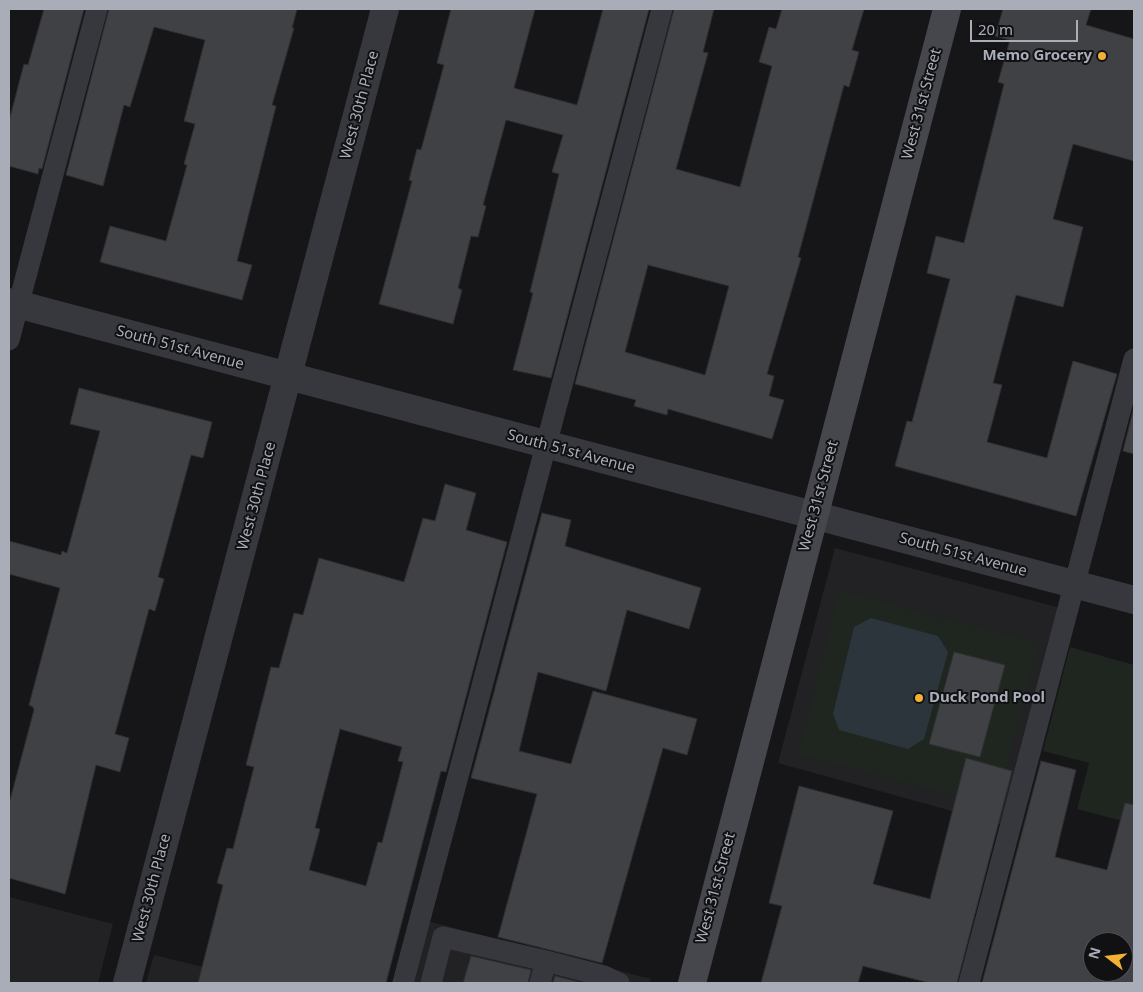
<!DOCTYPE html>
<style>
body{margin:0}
#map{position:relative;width:1143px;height:992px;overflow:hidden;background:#161618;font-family:"Noto Sans",sans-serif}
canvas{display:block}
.frame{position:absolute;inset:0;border:10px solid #a8adb8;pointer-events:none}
.north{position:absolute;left:1083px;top:932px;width:50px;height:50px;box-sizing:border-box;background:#111113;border:1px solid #4d4f55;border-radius:50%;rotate:286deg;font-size:14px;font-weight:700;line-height:20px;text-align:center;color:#a8adb8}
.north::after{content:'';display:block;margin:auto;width:18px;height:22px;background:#f2b134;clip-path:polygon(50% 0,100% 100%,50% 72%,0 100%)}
.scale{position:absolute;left:970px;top:20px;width:108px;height:22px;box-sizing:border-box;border:2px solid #a8adb8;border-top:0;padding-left:6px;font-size:15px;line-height:18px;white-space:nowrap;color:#a8adb8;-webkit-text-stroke:4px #111113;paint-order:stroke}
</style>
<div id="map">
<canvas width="1143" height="992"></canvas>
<div class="frame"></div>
<div class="north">N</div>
<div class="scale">20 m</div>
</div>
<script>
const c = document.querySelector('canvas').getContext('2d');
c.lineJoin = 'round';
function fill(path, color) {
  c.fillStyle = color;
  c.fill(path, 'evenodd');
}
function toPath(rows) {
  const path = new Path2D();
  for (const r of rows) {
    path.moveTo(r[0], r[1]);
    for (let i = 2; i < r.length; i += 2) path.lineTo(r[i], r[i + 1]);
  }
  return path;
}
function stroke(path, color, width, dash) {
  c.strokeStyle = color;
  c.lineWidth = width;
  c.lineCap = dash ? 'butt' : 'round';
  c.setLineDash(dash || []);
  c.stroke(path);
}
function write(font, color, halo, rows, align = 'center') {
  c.font = font + ' "Noto Sans",sans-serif';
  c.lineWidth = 4;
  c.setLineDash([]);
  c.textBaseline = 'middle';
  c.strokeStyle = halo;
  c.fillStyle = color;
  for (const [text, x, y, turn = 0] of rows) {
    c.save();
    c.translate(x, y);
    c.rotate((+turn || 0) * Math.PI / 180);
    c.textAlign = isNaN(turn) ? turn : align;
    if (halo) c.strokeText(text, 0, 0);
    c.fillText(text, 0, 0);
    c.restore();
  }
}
fill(toPath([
 [835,548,1068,610,1010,827,778,763],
 [9,897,113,924,98,983,9,983],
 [420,919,651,979,649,983,403,983],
 [154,955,268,983,146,983]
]), '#222225');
fill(toPath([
 [840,591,1039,643,996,807,799,754],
 [1070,647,1134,665,1134,824,1077,809,1089,763,1043,751]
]), '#1e261f');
fill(toPath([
 [871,618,938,636,948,652,924,739,908,749,839,730,833,714,854,627]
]), '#2c353c');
const building = toPath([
 [44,9,84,9,42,169,39,168,38,174,9,166,9,121,24,64,28,65,44,9],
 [109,9,297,9,292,28,294,28,272,105,276,106,237,261,252,265,242,300,100,262,110,226,166,241,187,165,184,164,195,124,184,121,205,40,154,27,130,107,124,105,103,186,66,175,109,9],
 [451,9,535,9,514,88,577,105,603,9,649,9,551,378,513,370,533,293,530,292,559,174,552,172,563,135,506,120,483,205,486,206,478,237,471,236,458,288,462,290,453,324,379,304,412,181,409,180,417,149,421,150,444,65,437,63,451,9],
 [674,9,714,9,703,52,708,53,676,169,740,187,772,66,759,62,769,27,776,29,782,9,864,9,852,50,859,52,849,87,844,85,798,257,801,258,767,374,774,376,769,396,784,400,772,439,668,409,667,415,634,406,636,400,575,384,674,9],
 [648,265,729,286,705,375,625,352,648,265],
 [1003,9,1091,9,1086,25,1134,39,1134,161,1073,144,1053,219,1083,227,1063,307,1016,295,993,383,1002,385,987,442,1047,458,1073,361,1117,374,1076,516,895,466,907,421,912,422,950,279,927,273,936,236,964,243,1004,84,998,82,1010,40,995,36,1003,9],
 [79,388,212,422,203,458,191,455,158,577,164,579,155,611,149,609,115,734,129,738,120,772,96,765,65,894,9,878,9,804,34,710,33,707,29,705,60,588,9,574,9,541,61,555,62,551,67,553,100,431,70,424,79,388],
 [1134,407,1134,454,1123,451,1134,407],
 [445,484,476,493,466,530,507,542,446,772,441,771,386,983,198,983,223,885,217,883,227,848,233,849,254,767,246,765,271,667,279,668,294,613,303,615,319,558,404,582,423,518,435,521,445,484],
 [340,729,402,747,398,761,403,762,382,843,378,842,366,886,309,870,320,829,315,828,340,729],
 [542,513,571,520,565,546,701,588,689,629,627,610,606,691,538,672,519,751,571,764,593,691,697,719,687,755,663,748,602,963,498,937,537,794,471,778,542,513],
 [954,652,1005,665,980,757,929,744,954,652],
 [966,758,1012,771,957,983,930,983,863,966,858,983,761,983,782,906,769,903,799,786,893,811,873,884,930,899,966,758],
 [1041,761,1076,770,1055,857,1107,870,1125,803,1134,805,1134,983,982,983,1041,761],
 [1093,942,1123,942,1123,972,1093,972,1093,942],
 [471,956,531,970,528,983,463,983,471,956],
 [555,976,582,983,553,983,555,976]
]);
fill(building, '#404145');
stroke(building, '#303034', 1);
stroke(toPath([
 [9,340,97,9],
 [403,983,662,9],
 [431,983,443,937,546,961],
 [540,983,546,961,604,976,619,983],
 [969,983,1134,359]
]), '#37383d', 21);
stroke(toPath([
 [9,302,1134,600],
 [127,983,385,9]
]), '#37383d', 28);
stroke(toPath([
 [692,983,947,9]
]), '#45474d', 28);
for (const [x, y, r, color] of [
 [1102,56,5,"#f2b134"],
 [919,698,5,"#f2b134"]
]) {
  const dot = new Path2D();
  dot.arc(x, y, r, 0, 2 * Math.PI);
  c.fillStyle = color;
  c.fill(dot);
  stroke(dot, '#111113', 2);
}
write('bold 15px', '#a8adb8', '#111113', [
 ["Memo Grocery",1092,56],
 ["Duck Pond Pool",929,698,"left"]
], 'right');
write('15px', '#a8adb8', '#111113', [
 ["West 31st Street",922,104,-75],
 ["West 30th Place",360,105,-75],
 ["South 51st Avenue",180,348,15],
 ["South 51st Avenue",571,452,15],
 ["West 30th Place",257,496,-75],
 ["West 31st Street",819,496,-75],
 ["South 51st Avenue",963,555,15],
 ["West 30th Place",152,888,-75],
 ["West 31st Street",716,888,-75]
]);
</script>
